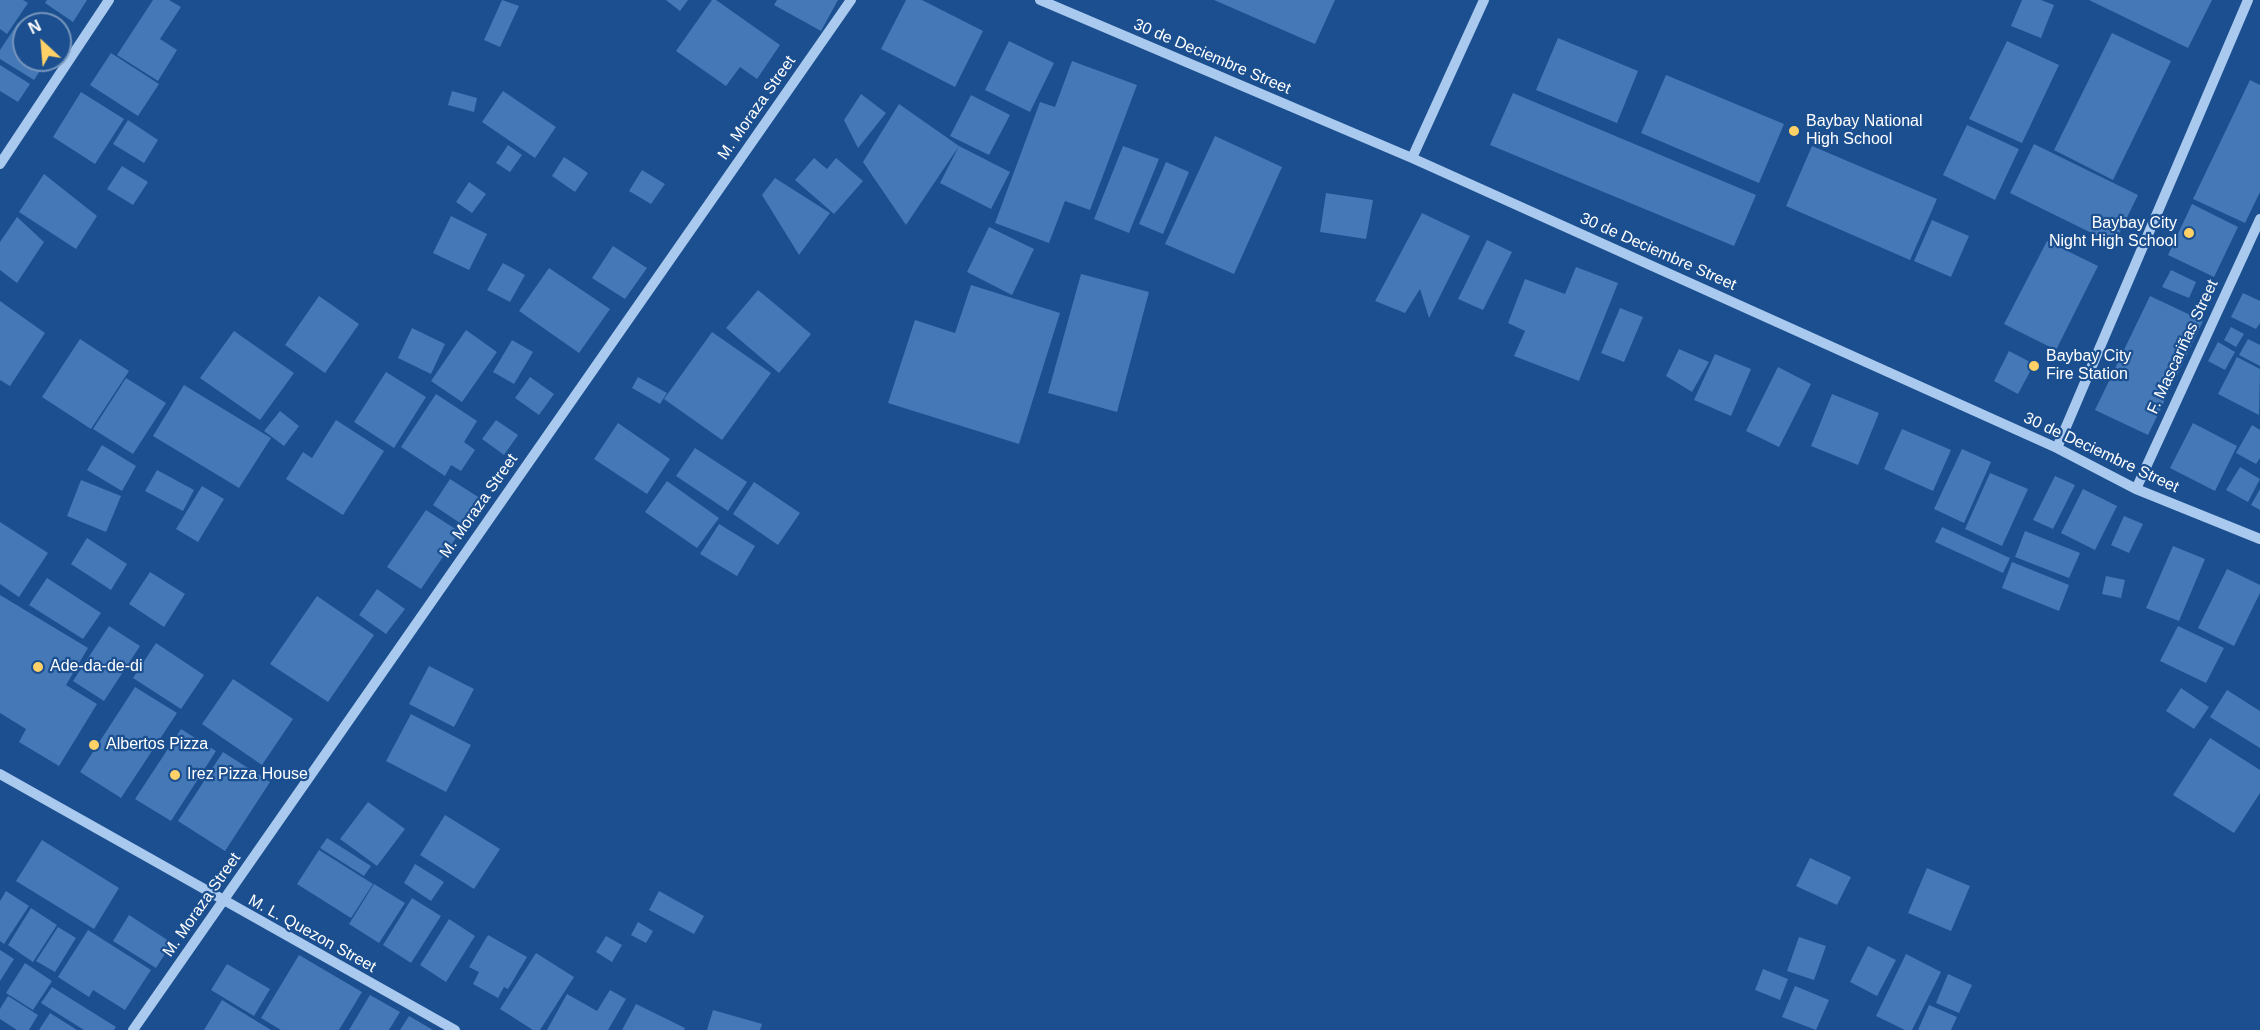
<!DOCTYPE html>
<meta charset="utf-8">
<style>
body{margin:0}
#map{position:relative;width:2260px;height:1030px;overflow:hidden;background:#1b4f8f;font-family:Helvetica,sans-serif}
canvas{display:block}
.north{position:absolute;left:12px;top:12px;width:60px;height:60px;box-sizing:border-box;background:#1b4f8f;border:2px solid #7695bc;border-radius:50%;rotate:334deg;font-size:16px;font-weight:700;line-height:24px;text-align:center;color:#fff}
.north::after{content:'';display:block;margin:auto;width:21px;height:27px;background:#ffd166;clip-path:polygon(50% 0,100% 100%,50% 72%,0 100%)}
</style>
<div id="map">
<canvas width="2260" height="1030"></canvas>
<div class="north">N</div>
</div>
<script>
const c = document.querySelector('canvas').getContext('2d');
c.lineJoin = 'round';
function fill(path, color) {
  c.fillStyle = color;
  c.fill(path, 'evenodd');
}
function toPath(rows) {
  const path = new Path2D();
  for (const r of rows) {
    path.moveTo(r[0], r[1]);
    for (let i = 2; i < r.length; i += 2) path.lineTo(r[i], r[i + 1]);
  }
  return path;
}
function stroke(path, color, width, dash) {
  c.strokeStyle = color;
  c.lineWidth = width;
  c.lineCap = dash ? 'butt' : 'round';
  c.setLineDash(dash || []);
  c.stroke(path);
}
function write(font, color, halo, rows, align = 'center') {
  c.font = font + ' Helvetica,sans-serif';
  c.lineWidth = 4.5;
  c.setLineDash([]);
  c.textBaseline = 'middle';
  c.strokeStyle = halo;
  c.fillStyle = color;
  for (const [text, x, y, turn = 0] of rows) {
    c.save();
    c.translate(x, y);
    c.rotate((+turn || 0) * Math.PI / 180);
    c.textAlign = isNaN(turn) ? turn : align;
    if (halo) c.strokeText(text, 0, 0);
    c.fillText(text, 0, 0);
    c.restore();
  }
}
fill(toPath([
 [0,0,23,0,28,3,7,34,0,29],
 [47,0,87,0,73,22,45,3],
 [153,0,169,0,181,7,160,39,177,50,158,81,117,55],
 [502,0,519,6,500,47,484,40],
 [666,0,688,0,680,11],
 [712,0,716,0,780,45,757,79,740,67,726,86,676,51],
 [777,0,838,0,821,31,774,5],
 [906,0,922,0,983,31,955,87,881,49],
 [1214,0,1335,0,1315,44],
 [2022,0,2041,0,2054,5,2041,38,2011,26],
 [2089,0,2212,0,2188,48],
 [18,23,24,27,24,60,47,60,34,80,0,59,0,50],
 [2112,33,2171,61,2113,180,2054,150],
 [1558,38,1638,71,1617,123,1536,90],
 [1009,41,1054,63,1030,112,985,90],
 [2007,41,2059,65,2022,143,1969,119],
 [111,53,159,84,138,116,90,85],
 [1072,61,1137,85,1090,210,1065,201,1049,243,995,223,1040,102,1055,107],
 [0,65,30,84,18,102,0,91],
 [1666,75,1784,124,1759,183,1641,133],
 [2250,80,2260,85,2260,192,2245,223,2193,199],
 [452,91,477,98,474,112,448,105],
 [503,91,556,127,535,158,482,122],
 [81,92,124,119,95,164,53,137],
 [1513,93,1756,195,1734,246,1490,145],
 [861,94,886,113,858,148,844,120],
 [971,95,1010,115,989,155,950,136],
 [899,104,959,146,906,225,863,162],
 [128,120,158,140,144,163,113,144],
 [1967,125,2019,149,1995,200,1943,175],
 [1215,136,1282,167,1234,274,1165,244],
 [2034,144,2138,195,2114,244,2010,193],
 [508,145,522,155,510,172,496,163],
 [959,146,1010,172,991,209,940,183],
 [1123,146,1159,159,1129,233,1094,219],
 [1812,146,1937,199,1910,260,1786,206],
 [564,157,588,173,575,192,552,176],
 [814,158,827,169,836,158,863,181,834,214,795,180],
 [1166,162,1189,172,1163,234,1139,224],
 [122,166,148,182,133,205,107,189],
 [642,170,665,184,651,204,629,191],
 [44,174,97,216,76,249,19,212],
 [775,178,830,213,799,255,762,195],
 [469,182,486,194,472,213,456,202],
 [1326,193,1373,200,1366,239,1320,232],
 [2192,204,2238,227,2214,277,2168,255],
 [1422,213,1470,236,1429,318,1420,289,1405,313,1375,301],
 [451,216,487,234,469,270,433,253],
 [17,217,44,242,17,283,0,270,0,242],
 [1932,220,1969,236,1951,277,1914,261],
 [989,227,1034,249,1012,295,967,272],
 [1487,240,1512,252,1483,310,1458,299],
 [2047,241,2098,266,2056,350,2004,324],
 [613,246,647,268,625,299,592,278],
 [503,263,525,275,510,302,487,290],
 [1576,267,1618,283,1579,381,1514,356,1525,331,1508,323,1525,279,1565,294],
 [549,268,610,309,579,353,519,311],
 [2171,270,2196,282,2189,298,2162,287],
 [1081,274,1149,292,1117,412,1048,393],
 [971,285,1060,313,1019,444,888,403,915,320,955,333],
 [758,290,811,334,779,373,726,328],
 [2243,293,2260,301,2260,323,2256,329,2231,317],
 [319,296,359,324,325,373,285,345],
 [2150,296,2203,321,2148,435,2095,410],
 [0,301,45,333,10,386,0,380],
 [1620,308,1643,317,1624,362,1601,353],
 [2231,327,2244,334,2236,347,2224,340],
 [412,328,445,344,431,374,398,358],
 [466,330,497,352,462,402,431,381],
 [234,331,294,373,260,420,200,378],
 [712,332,771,373,722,440,664,399],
 [80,339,129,371,91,429,42,397],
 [2248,339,2260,345,2260,366,2239,355],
 [512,340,533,352,514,384,493,372],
 [2218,342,2235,352,2225,370,2208,361],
 [1679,349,1709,362,1692,392,1666,376],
 [2009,351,2034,364,2018,394,1994,381],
 [1715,354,1751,369,1731,416,1694,400],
 [2237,357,2260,369,2259,415,2218,394],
 [1778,367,1811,384,1779,447,1746,431],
 [386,372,426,397,394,448,354,422],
 [530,377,554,394,539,415,515,398],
 [638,377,667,393,660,404,632,388],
 [126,378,166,403,133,454,93,429],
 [184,385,271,438,239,488,153,436],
 [436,394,477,421,464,442,475,450,461,471,451,465,445,476,401,447],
 [1832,394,1879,413,1858,465,1811,446],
 [280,411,299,426,284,446,264,431],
 [336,420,384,451,343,515,286,479,303,452,312,458],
 [496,420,518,435,504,455,482,439],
 [618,423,670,459,647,494,594,459],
 [2193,423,2237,446,2215,491,2170,468],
 [2252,425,2260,430,2260,458,2256,464,2236,453],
 [1902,429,1951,450,1933,491,1884,469],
 [102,445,136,466,122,491,87,470],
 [695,448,747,482,728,511,676,476],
 [1962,449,1991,462,1964,523,1934,509],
 [2240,467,2260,479,2248,502,2226,490],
 [157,470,194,490,183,511,145,491],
 [1990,473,2028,489,2002,546,1965,529],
 [2055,476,2075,485,2053,529,2033,520],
 [450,479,486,502,469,529,433,505],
 [81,480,121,496,106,532,67,516],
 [667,481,719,518,697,548,645,512],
 [754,482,800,513,778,545,733,514],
 [202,486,224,499,198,542,176,529],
 [2083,489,2117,506,2095,550,2061,533],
 [2260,489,2260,510,2251,505],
 [426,510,460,532,421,589,387,567],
 [2124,516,2143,524,2129,553,2111,545],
 [0,522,48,553,19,597,0,584],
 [719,524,755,546,737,576,700,554],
 [1942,527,2010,558,2003,573,1935,542],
 [2025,531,2080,553,2069,578,2015,557],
 [87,538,127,564,111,590,71,564],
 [2173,546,2205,559,2179,621,2146,608],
 [2012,562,2069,585,2059,611,2002,588],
 [2227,569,2260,585,2260,593,2234,646,2198,628],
 [150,572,185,594,164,627,129,604],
 [2106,576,2125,580,2121,598,2102,594],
 [47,578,101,613,83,639,29,605],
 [377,589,405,609,386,634,359,615],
 [0,595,88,648,66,685,97,704,59,766,19,742,26,729,0,713],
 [317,596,374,635,328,702,270,664],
 [109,626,140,646,104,701,73,681],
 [2178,626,2224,648,2206,683,2160,661],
 [156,643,204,675,181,709,133,678],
 [429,666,474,689,454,727,409,704],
 [233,679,293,719,262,765,202,724],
 [135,687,177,713,121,798,80,772],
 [2181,688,2209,707,2194,729,2166,711],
 [2227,690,2260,711,2260,748,2210,717],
 [411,714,471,745,446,792,386,761],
 [181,729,216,751,171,821,135,799],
 [2210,738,2260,770,2260,793,2234,833,2173,795],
 [223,752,270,782,225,851,178,821],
 [368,802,405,829,377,866,340,839],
 [445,815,500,849,474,889,420,855],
 [327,838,371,866,364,876,320,848],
 [42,840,119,888,94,929,16,881],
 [319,850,373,884,351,918,297,884],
 [1810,858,1851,877,1837,905,1796,886],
 [415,864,444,882,431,901,404,883],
 [1927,868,1970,886,1951,931,1908,913],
 [374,884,405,903,379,943,349,924],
 [6,891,29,906,4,944,0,941,0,901],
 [659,891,704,916,694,934,649,910],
 [412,898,441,916,411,963,383,945],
 [31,908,57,925,33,962,8,945],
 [129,915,172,943,156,968,113,941],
 [449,919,475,936,446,982,420,965],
 [638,922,653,931,646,943,631,935],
 [58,927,76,938,55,972,36,961],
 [88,930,151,970,125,1010,93,990,89,997,58,977],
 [488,935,527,957,508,989,504,987,498,998,473,984,479,972,469,967],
 [606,936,622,945,612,962,596,952],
 [1799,937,1826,946,1814,980,1787,971],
 [1868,946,1896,960,1877,996,1850,982],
 [0,950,14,959,0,981],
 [536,953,574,977,540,1030,533,1030,500,1009],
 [1906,954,1941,972,1912,1030,1905,1030,1876,1016],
 [299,955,362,992,339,1030,281,1030,261,1018],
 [25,963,52,981,33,1010,6,993],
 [227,964,270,989,254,1016,211,990],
 [1763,969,1788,979,1780,1000,1755,990],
 [1948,974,1972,985,1959,1013,1936,1003],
 [1795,986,1829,1000,1816,1030,1782,1017],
 [52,987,116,1027,114,1030,84,1030,41,1003],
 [610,990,626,999,608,1030,547,1030,567,994,597,1011],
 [370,995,400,1012,389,1030,349,1030],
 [8,996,38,1015,29,1030,17,1030,0,1019,0,1009],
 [222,1000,271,1030,204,1030],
 [636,1004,685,1028,684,1030,622,1030],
 [1929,1005,1957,1017,1951,1030,1918,1030],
 [713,1010,762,1024,760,1030,707,1030],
 [50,1013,77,1030,39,1030],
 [409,1016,433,1030,400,1030]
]), '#4478b7');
stroke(toPath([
 [1040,0,1412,158,2057,448,2136,489,2260,539],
 [1412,158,1484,0],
 [0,164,109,0],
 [2057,448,2248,0],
 [2136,489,2260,219],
 [0,774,455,1030],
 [133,1030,851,0]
]), '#a9c9ee', 10);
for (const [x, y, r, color] of [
 [1794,131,6,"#ffd166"],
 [2189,233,6,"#ffd166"],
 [2034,366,6,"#ffd166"],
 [38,667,6,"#ffd166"],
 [94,745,6,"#ffd166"],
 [175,775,6,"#ffd166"]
]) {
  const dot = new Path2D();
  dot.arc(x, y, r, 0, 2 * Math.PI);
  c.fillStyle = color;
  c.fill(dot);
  stroke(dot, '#1b4f8f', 2);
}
write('16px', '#fff', '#1b4f8f', [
 ["30 de Deciembre Street",1212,57,23],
 ["M. Moraza Street",757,108,-55],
 ["30 de Deciembre Street",1658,252,24],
 ["F. Mascariñas Street",2183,347,-65],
 ["30 de Deciembre Street",2101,453,25],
 ["M. Moraza Street",479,506,-55],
 ["M. Moraza Street",202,905,-55],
 ["M. L. Quezon Street",312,934,29]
]);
write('16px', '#fff', '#1b4f8f', [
 ["Baybay National",1806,122],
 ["High School",1806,140],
 ["Baybay City",2177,224,"right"],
 ["Night High School",2177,242,"right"],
 ["Baybay City",2046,357],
 ["Fire Station",2046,375],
 ["Ade-da-de-di",50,667],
 ["Albertos Pizza",106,745],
 ["Irez Pizza House",187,775]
], 'left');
</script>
